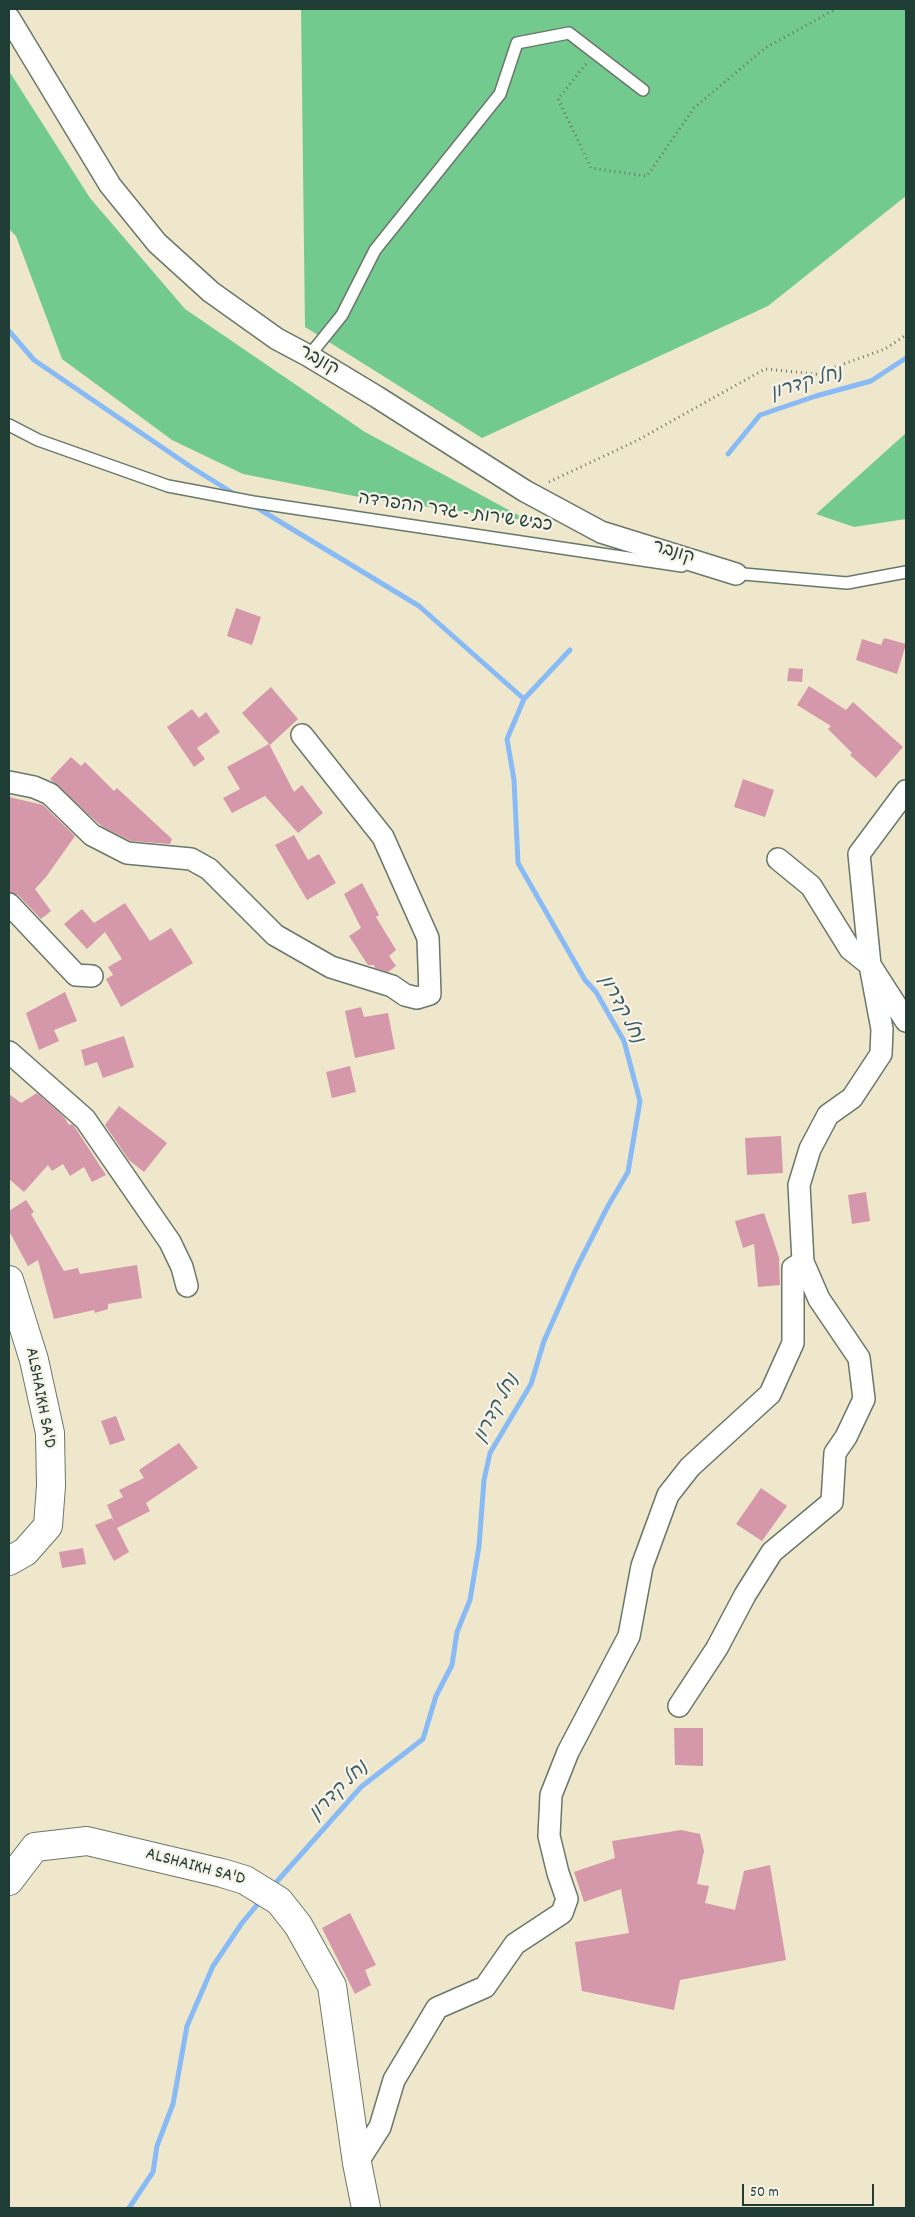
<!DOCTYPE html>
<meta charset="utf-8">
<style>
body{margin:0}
#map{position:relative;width:915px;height:2217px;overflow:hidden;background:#efe7cc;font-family:Dekko,sans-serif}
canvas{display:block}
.frame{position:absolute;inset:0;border:10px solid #1f3d34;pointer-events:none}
.scale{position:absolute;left:742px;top:2184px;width:132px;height:22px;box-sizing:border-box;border:2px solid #1f3d34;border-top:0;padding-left:6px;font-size:15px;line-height:18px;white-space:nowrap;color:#1f3d34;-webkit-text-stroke:4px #f7f3e8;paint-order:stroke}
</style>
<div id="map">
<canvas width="915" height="2217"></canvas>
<div class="frame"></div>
<div class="scale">50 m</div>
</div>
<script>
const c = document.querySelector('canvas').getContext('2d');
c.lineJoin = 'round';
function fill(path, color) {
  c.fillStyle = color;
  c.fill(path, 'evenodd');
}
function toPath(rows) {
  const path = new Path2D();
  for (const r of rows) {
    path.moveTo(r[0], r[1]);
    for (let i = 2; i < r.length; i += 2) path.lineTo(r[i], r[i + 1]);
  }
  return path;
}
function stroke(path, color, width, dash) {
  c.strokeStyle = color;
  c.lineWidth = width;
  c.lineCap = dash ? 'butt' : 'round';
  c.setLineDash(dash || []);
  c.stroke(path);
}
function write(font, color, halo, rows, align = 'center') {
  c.font = font + ' Dekko,"Playpen Sans Hebrew",sans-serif';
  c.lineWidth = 4.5;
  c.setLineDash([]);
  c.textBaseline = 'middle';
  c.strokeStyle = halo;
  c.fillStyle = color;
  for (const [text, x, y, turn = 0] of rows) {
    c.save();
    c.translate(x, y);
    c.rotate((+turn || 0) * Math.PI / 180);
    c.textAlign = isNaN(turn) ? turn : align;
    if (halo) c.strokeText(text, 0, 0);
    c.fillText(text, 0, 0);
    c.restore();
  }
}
fill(toPath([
 [301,9,906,9,906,196,768,306,482,438,305,327],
 [9,71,90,198,185,309,365,432,529,521,359,497,243,474,172,440,62,359,16,236,9,229],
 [906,433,906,519,854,527,816,514]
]), '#73ca8f');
stroke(toPath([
 [9,331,34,360,191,467,236,495],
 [728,454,760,415,816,396,871,381,906,358],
 [254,506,419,606,524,699],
 [272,1887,361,1787,423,1739,436,1696,452,1665,457,1632,470,1600,479,1546,484,1480,490,1453,531,1384,544,1341,576,1269,608,1206,628,1172,640,1101,624,1041,596,992,585,980,518,863,514,780,507,739,524,699,570,650],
 [129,2208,153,2172,157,2146,173,2104,187,2026,213,1966,242,1923,262,1899]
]), '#88baf5', 5);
fill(toPath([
 [236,608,261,617,252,645,227,636],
 [884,638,906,644,897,674,856,660,862,639,881,645],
 [789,668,803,669,802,682,787,681],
 [809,686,846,710,853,702,903,747,876,778,850,755,852,753,828,729,831,726,797,705],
 [271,687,298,719,270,745,242,713],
 [192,709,199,718,206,712,220,732,197,748,205,759,194,767,167,727],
 [269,744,294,792,302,785,323,813,298,833,265,796,232,813,223,798,240,789,227,767],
 [71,757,81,766,85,762,114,791,117,788,172,839,170,844,131,841,103,827,90,816,50,779],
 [743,779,774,790,765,817,734,807],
 [9,797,43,805,75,836,46,877,35,889,51,911,41,919,18,895,9,892],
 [294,835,308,860,319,854,336,883,307,900,275,845],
 [362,883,379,915,376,917,396,950,389,956,396,966,388,972,375,968,374,965,368,965,349,936,361,928,344,894],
 [125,903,150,941,171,928,193,963,121,1007,106,979,113,975,108,967,122,959,105,932,87,949,64,924,82,909,94,923],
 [65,992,77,1021,54,1030,59,1041,39,1050,26,1013],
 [361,1007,364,1017,388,1013,395,1049,355,1058,345,1011],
 [124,1036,134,1067,103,1078,97,1062,85,1066,81,1050],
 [350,1066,356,1092,332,1098,326,1072],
 [37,1093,64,1117,69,1125,72,1124,74,1126,106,1175,92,1182,84,1167,70,1176,63,1164,52,1171,48,1165,24,1192,9,1179,9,1094,21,1103],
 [119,1106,167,1143,144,1172,129,1160,105,1125],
 [781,1136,783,1173,747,1175,745,1138],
 [866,1192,870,1221,852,1224,848,1195],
 [26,1200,34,1212,31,1214,64,1271,78,1268,80,1274,137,1265,142,1298,108,1304,108,1309,95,1313,94,1310,54,1319,38,1260,28,1266,9,1231,9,1211],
 [764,1213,779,1257,780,1285,758,1287,754,1244,743,1248,735,1221],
 [116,1416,125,1440,110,1445,101,1421],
 [179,1443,198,1468,146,1503,150,1511,117,1528,129,1552,114,1561,95,1525,112,1518,116,1526,107,1505,123,1497,119,1490,144,1478,139,1470],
 [761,1488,787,1506,762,1541,736,1524],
 [83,1548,86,1564,62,1568,59,1552],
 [674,1728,703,1728,703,1766,675,1765],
 [681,1830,700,1834,704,1851,697,1884,709,1886,705,1903,735,1910,744,1871,770,1865,786,1960,680,1980,674,2010,582,1991,575,1942,629,1933,621,1889,584,1902,574,1872,615,1858,612,1841],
 [350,1913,376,1965,365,1970,371,1985,355,1994,322,1928]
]), '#d597aa');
const lane = toPath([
 [309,356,342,315,375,250,500,94,517,43,569,33,643,90],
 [9,425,38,440,168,486,253,502,682,566],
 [732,573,847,583,906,572]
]);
const street = toPath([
 [9,18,110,185,157,243,211,292,277,339,309,356,377,397,525,491,601,532,736,574],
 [9,782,34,787,50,794,92,835,127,853,191,859,209,869,275,935,331,967,392,986,405,995,417,998,430,994,428,938,383,837,302,735],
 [906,791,859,854,870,965,906,1021],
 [9,904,76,975,92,976],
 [9,1052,85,1119,170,1242,182,1267,187,1286],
 [679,1706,717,1648,745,1595,772,1552,832,1502,835,1453,846,1437,864,1399,859,1358,819,1299,803,1262,799,1185,810,1149,828,1115,852,1098,881,1054,882,1029,870,965,850,949,811,886,778,859],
 [357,2163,380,2127,394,2080,437,2008,485,1987,515,1944,562,1913,567,1899,558,1873,549,1836,551,1795,568,1752,629,1636,642,1566,668,1495,690,1467,770,1394,793,1343,793,1268,803,1262]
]);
const secondary = toPath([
 [9,1280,34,1360,50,1433,51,1486,48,1526,25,1552,9,1561],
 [9,1881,35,1847,87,1841,222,1873,245,1880,279,1901,298,1925,332,1986,357,2163,366,2208]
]);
stroke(lane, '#687869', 14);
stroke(street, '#687869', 24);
stroke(secondary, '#687869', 30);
stroke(toPath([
 [586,64,558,99,591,168,647,176,694,108,765,48,836,9],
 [549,482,636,441,765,369,816,374,885,349,906,335]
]), '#687869', 3, [1, 4]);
stroke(lane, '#fff', 11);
stroke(street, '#fff', 21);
stroke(secondary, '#fff', 28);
write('18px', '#1f3d34', '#f7f3e8', [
 ["קונבר",318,362,30],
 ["כביש שירות - גדר ההפרדה",455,514,8],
 ["קונבר",673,554,17],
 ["ALSHAIKH SA'D",39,1398,79],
 ["ALSHAIKH SA'D",195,1868,15]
]);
write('italic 19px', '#395c64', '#f7f3e8', [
 ["נחל קדרון",807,385,-17],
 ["נחל קדרון",620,1010,62],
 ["נחל קדרון",498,1409,-62],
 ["נחל קדרון",340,1792,-45]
]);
</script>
